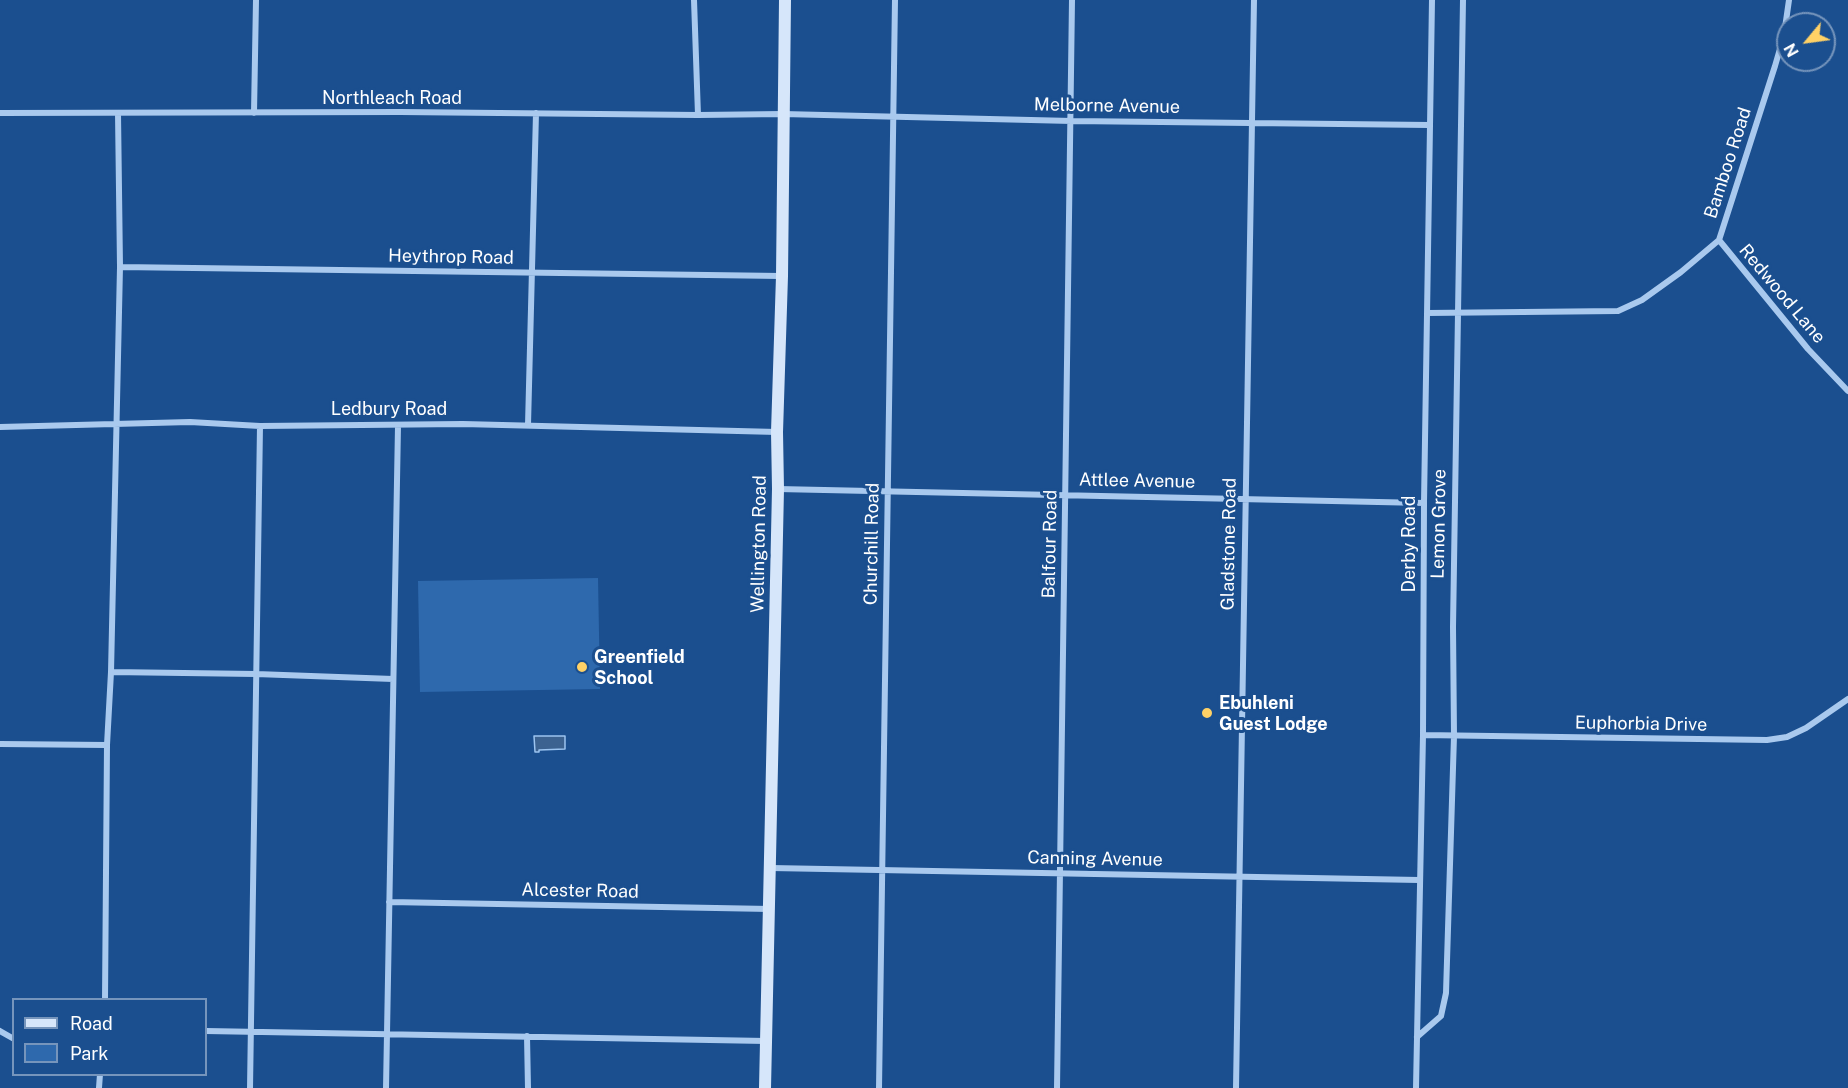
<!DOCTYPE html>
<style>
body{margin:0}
#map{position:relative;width:1848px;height:1088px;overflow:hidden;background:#1b4f8f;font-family:"Public Sans",sans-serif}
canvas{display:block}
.legend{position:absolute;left:12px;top:998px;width:195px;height:78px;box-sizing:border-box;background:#1b4f8f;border:2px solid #7695bc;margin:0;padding:8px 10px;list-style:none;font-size:18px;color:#fff}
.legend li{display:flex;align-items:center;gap:12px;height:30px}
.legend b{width:30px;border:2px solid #7695bc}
.north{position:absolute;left:1776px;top:12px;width:60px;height:60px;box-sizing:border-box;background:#1b4f8f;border:2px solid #7695bc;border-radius:50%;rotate:241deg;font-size:16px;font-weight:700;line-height:24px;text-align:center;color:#fff}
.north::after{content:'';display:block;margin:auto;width:21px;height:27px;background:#ffd166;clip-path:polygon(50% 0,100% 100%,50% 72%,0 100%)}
</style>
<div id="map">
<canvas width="1848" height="1088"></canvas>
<ul class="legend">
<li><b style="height:8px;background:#d6e6fa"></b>Road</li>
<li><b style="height:16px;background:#2e69ad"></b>Park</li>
</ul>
<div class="north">N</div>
</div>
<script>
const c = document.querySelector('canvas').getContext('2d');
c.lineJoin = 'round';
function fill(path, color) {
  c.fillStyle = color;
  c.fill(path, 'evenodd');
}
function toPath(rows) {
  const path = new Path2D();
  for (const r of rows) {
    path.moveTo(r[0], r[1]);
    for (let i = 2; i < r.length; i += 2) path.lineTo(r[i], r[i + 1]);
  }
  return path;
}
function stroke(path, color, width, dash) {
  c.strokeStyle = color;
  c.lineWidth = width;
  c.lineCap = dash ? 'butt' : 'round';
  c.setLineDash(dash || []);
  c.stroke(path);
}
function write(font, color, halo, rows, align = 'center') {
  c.font = font + ' "Public Sans",sans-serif';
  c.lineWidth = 6;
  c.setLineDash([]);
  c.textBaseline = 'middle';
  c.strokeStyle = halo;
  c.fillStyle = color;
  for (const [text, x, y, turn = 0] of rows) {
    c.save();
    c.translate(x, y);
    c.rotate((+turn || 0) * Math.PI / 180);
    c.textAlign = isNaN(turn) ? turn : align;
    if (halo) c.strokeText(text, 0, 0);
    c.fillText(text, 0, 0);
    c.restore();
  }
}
fill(toPath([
 [598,578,600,689,420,692,418,581]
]), '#2e69ad');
const water = toPath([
 [534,736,565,736,565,749,539,750,539,752,535,752,534,736]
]);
fill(water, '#3c6290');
stroke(water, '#9cc4f0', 1.5);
stroke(toPath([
 [694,0,698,115],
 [0,113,400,112,698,115,783,114,1072,121,1429,125],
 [254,113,256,0],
 [1719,240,1808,349,1848,391],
 [120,267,781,276],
 [1427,313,1618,311,1642,300,1681,272,1719,240,1775,66,1784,35,1789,0],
 [528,425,536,113],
 [0,427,190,422,260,426,463,424,777,432],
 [778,489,1424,503],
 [111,672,256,674,393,679],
 [1423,735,1767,740,1787,737,1806,728,1848,699],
 [0,744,107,745],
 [771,868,1419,880],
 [389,902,770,909],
 [105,1000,107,745,111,672,120,267,118,113],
 [0,1031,14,1039],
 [206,1031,766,1041],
 [527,1036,528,1088],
 [1417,1037,1441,1016,1446,993,1454,736,1453,627,1463,0],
 [99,1088,100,1074],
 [250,1088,260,426],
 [386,1088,398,426],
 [879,1088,895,0],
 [1057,1088,1072,0],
 [1236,1088,1254,0],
 [1416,1088,1423,735,1424,503,1432,0]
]), '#a9c9ee', 6);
stroke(toPath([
 [765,1088,778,489,777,432,782,276,785,0]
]), '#d6e6fa', 12);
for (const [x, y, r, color] of [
 [582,667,6,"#ffd166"],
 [1207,713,6,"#ffd166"]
]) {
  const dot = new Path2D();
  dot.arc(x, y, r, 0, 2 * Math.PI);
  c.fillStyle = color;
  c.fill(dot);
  stroke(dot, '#1b4f8f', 2);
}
write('18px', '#fff', '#1b4f8f', [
 ["Northleach Road",392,98],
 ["Melborne Avenue",1107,106,1],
 ["Bamboo Road",1728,163,-72],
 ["Heythrop Road",451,257,1],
 ["Redwood Lane",1782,294,50],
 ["Ledbury Road",389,409],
 ["Attlee Avenue",1137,481,1],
 ["Lemon Grove",1439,524,-89],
 ["Wellington Road",759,544,-89],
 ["Churchill Road",872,544,-89],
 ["Balfour Road",1050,544,-89],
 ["Gladstone Road",1229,544,-89],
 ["Derby Road",1409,544,-90],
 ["Euphorbia Drive",1641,724,1],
 ["Canning Avenue",1095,859,1],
 ["Alcester Road",580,891,1]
]);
write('bold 18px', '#fff', '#1b4f8f', [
 ["Greenfield",594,657],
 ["School",594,678],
 ["Ebuhleni",1219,703],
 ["Guest Lodge",1219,724]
], 'left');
</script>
